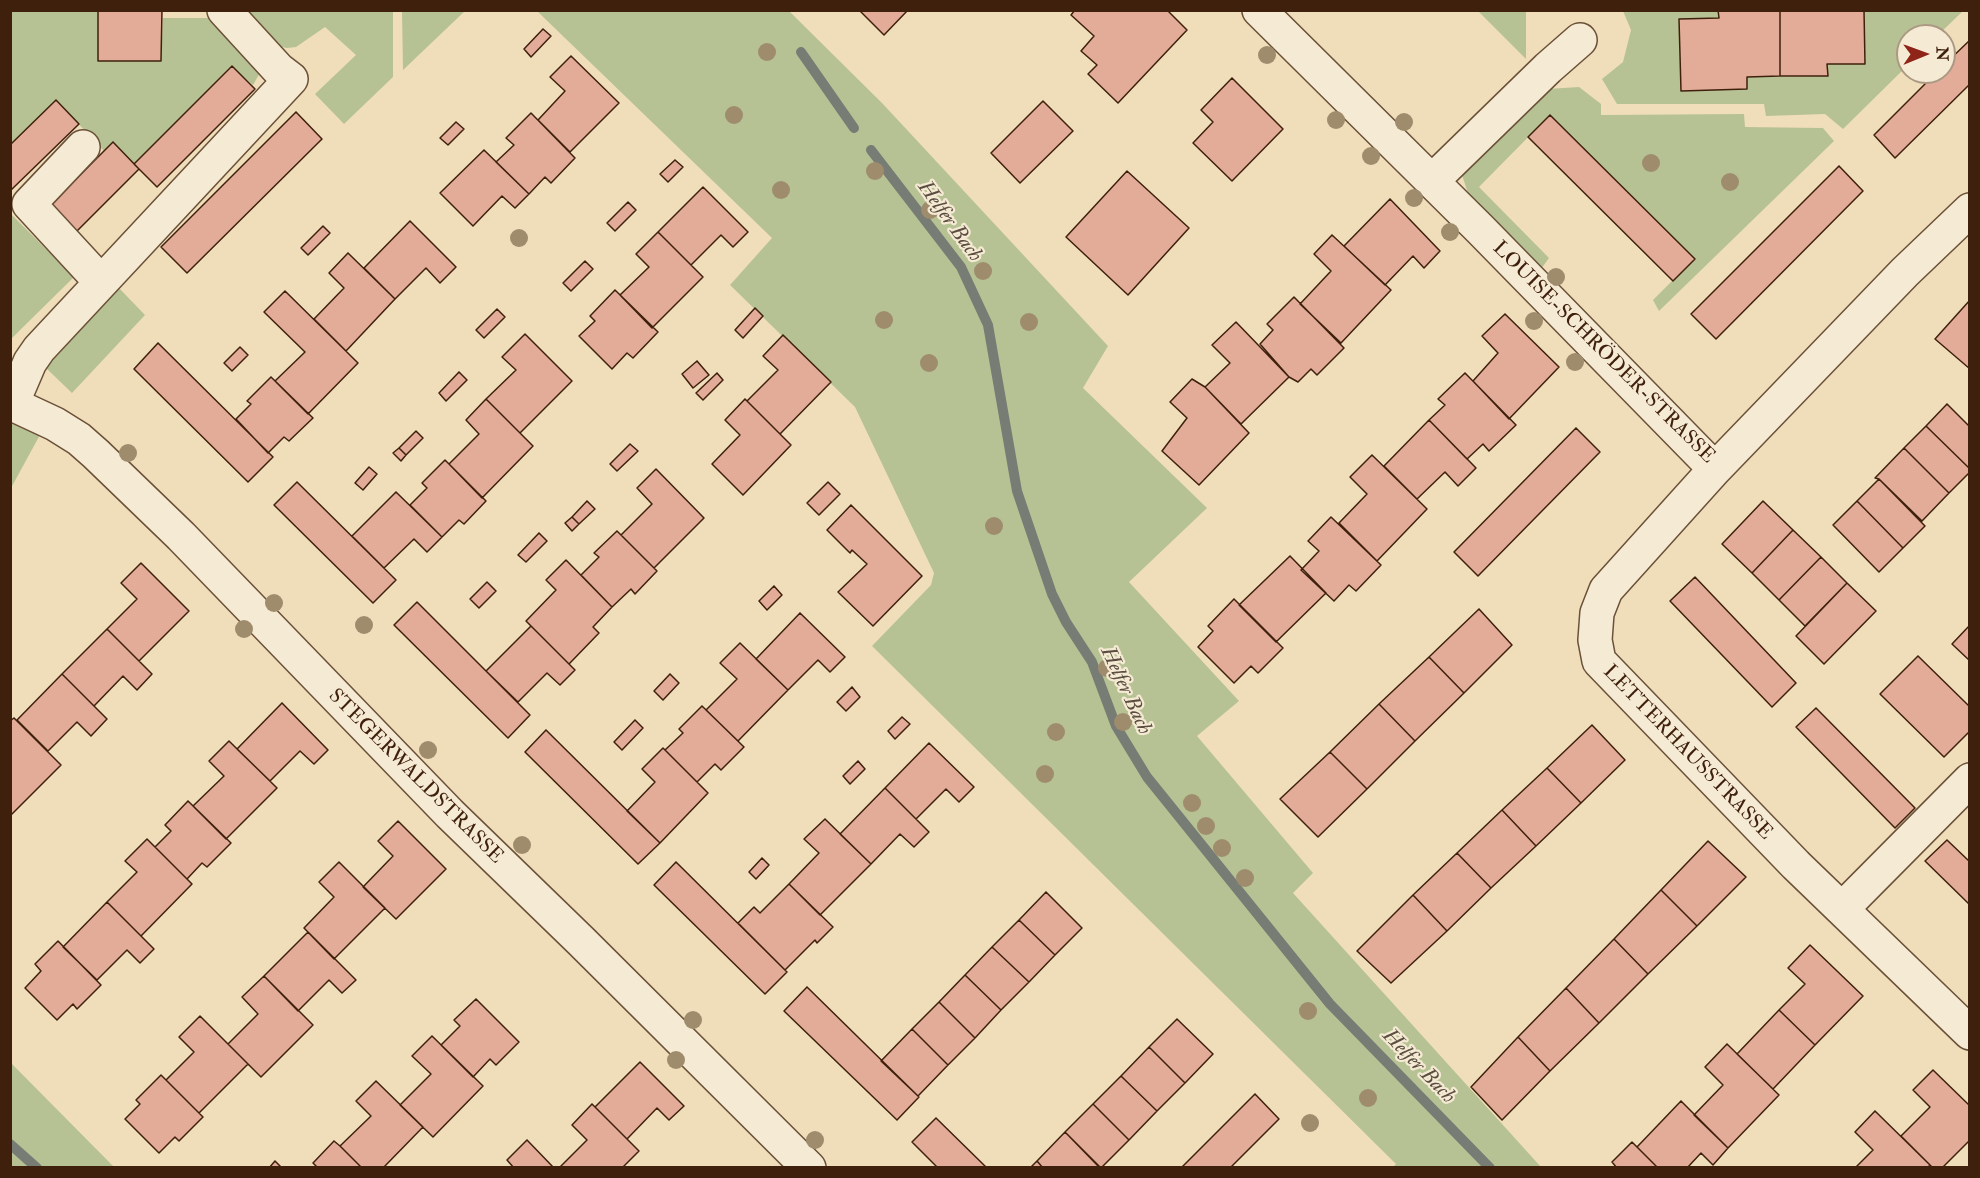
<!DOCTYPE html>
<meta charset="utf-8">
<style>
body{margin:0}
#map{position:relative;width:1980px;height:1178px;overflow:hidden;background:#f0debb;font-family:"IM FELL Double Pica",serif}
canvas{display:block}
.frame{position:absolute;inset:0;border:12px solid #3f200d;pointer-events:none}
.north{position:absolute;left:1896px;top:24px;width:60px;height:60px;box-sizing:border-box;background:#f5ead3;border:2px solid #ac9984;border-radius:50%;rotate:89deg;font-size:16px;font-weight:700;line-height:24px;text-align:center;color:#3f200d}
.north::after{content:'';display:block;margin:auto;width:21px;height:27px;background:#8f2418;clip-path:polygon(50% 0,100% 100%,50% 72%,0 100%)}
</style>
<div id="map">
<canvas width="1980" height="1178"></canvas>
<div class="frame"></div>
<div class="north">N</div>
</div>
<script>
const c = document.querySelector('canvas').getContext('2d');
c.lineJoin = 'round';
function fill(path, color) {
  c.fillStyle = color;
  c.fill(path, 'evenodd');
}
function toPath(rows) {
  const path = new Path2D();
  for (const r of rows) {
    path.moveTo(r[0], r[1]);
    for (let i = 2; i < r.length; i += 2) path.lineTo(r[i], r[i + 1]);
  }
  return path;
}
function stroke(path, color, width, dash) {
  c.strokeStyle = color;
  c.lineWidth = width;
  c.lineCap = dash ? 'butt' : 'round';
  c.setLineDash(dash || []);
  c.stroke(path);
}
function write(font, color, halo, rows, align = 'center') {
  c.font = font + ' "IM FELL Double Pica",serif';
  c.lineWidth = 4.5;
  c.setLineDash([]);
  c.textBaseline = 'middle';
  c.strokeStyle = halo;
  c.fillStyle = color;
  for (const [text, x, y, turn = 0] of rows) {
    c.save();
    c.translate(x, y);
    c.rotate((+turn || 0) * Math.PI / 180);
    c.textAlign = isNaN(turn) ? turn : align;
    if (halo) c.strokeText(text, 0, 0);
    c.fillText(text, 0, 0);
    c.restore();
  }
}
fill(toPath([
 [11,11,98,11,99,61,161,61,163,18,209,18,261,71,253,85,231,66,134,164,113,142,104,151,56,100,11,145],
 [244,11,393,11,393,77,344,124,315,94,356,55,325,27,296,47,287,48,277,46],
 [402,11,402,10,465,11,403,70],
 [537,11,789,11,882,103,1108,346,1083,388,1207,508,1129,582,1239,701,1197,736,1313,873,1293,893,1541,1167,1393,1167,1396,1164,872,646,931,585,934,573,855,407,730,285,772,238],
 [1478,11,1526,11,1526,59],
 [1623,11,1718,11,1719,18,1679,19,1682,91,1747,89,1747,77,1827,76,1827,64,1865,64,1864,11,1963,11,1937,36,1908,36,1908,65,1843,129,1825,114,1766,116,1764,104,1617,104,1602,79,1623,62,1631,30],
 [1579,87,1601,104,1601,115,1744,114,1745,127,1823,128,1834,141,1659,311,1653,300,1694,259,1550,115,1479,187,1549,258,1541,269,1468,193,1461,172,1547,89],
 [11,214,74,277,12,338,10,336],
 [119,288,145,315,72,393,46,368],
 [11,419,41,433,11,488],
 [10,1063,11,1063,114,1167,11,1167]
]), '#b6c293');
stroke(toPath([
 [801,52,854,128],
 [871,150,961,267,988,325,1017,491,1052,594,1066,622,1092,662,1116,726,1147,777,1330,1004,1490,1168],
 [10,1144,37,1168]
]), '#777c74', 10);
const building = toPath([
 [98,10,162,10,161,61,98,61,98,10],
 [859,10,908,10,884,35,859,10],
 [1075,10,1167,10,1187,30,1118,103,1088,74,1097,65,1081,51,1094,36,1071,15,1075,10],
 [1718,10,1780,10,1780,76,1747,77,1747,89,1681,91,1679,19,1719,18,1718,10],
 [1780,10,1864,10,1865,64,1827,64,1828,76,1780,76,1780,10],
 [543,29,551,36,531,57,524,49,543,29],
 [1970,40,1970,84,1895,158,1874,135,1937,72,1944,72,1944,65,1970,40],
 [571,56,619,103,570,152,538,120,565,91,550,77,571,56],
 [232,66,255,89,157,187,134,164,232,66],
 [1232,78,1283,129,1232,181,1193,143,1213,122,1201,110,1232,78],
 [56,100,79,124,10,191,10,145,56,100],
 [1043,101,1073,131,1020,183,991,153,1043,101],
 [296,112,322,139,187,273,161,247,296,112],
 [531,113,575,158,551,183,545,177,529,194,496,162,514,145,506,138,531,113],
 [1550,115,1695,259,1673,281,1528,137,1550,115],
 [456,122,464,129,448,145,440,138,456,122],
 [113,142,139,169,74,234,48,207,113,142],
 [484,150,529,194,515,208,502,196,473,226,440,193,484,150],
 [675,160,683,167,668,182,660,174,675,160],
 [1839,166,1863,191,1716,339,1691,314,1839,166],
 [1127,171,1189,228,1128,295,1066,237,1127,171],
 [703,187,748,232,733,247,721,235,691,265,658,232,703,187],
 [1390,199,1440,251,1424,268,1413,256,1385,285,1344,246,1390,199],
 [628,202,636,210,615,231,607,223,628,202],
 [410,221,456,267,440,283,426,268,395,299,364,268,410,221],
 [323,226,330,233,308,255,301,248,323,226],
 [658,232,703,277,652,328,620,295,649,267,636,254,658,232],
 [1332,235,1391,290,1341,343,1300,304,1331,271,1314,254,1332,235],
 [348,253,395,299,346,351,314,319,344,288,329,273,348,253],
 [585,261,593,269,571,291,563,283,585,261],
 [615,290,658,332,633,358,627,353,612,369,579,336,595,321,590,316,615,290],
 [285,291,358,363,308,414,275,381,305,352,264,312,285,291],
 [1294,297,1344,348,1317,375,1311,369,1298,382,1289,377,1260,344,1273,330,1267,324,1294,297],
 [1970,300,1970,369,1935,339,1970,300],
 [755,308,763,316,743,338,735,330,755,308],
 [497,309,505,317,484,338,476,330,497,309],
 [1505,314,1559,367,1509,419,1473,381,1498,353,1482,336,1505,314],
 [1236,322,1289,377,1241,424,1205,387,1230,363,1212,345,1236,322],
 [525,334,572,381,520,433,486,399,516,370,502,357,525,334],
 [783,335,831,382,780,434,747,401,778,370,763,356,783,335],
 [158,343,273,457,248,482,134,369,158,343],
 [240,347,248,355,232,371,224,363,240,347],
 [697,361,709,375,693,388,682,374,697,361],
 [459,372,467,380,446,401,439,393,459,372],
 [717,373,723,380,703,400,696,393,717,373],
 [1465,373,1516,425,1489,451,1483,444,1467,459,1429,420,1445,405,1438,399,1465,373],
 [271,377,313,418,289,441,284,437,268,453,236,419,251,404,247,401,271,377],
 [1192,379,1205,387,1249,433,1199,485,1162,451,1187,418,1170,402,1192,379],
 [486,399,533,446,482,498,449,464,479,434,466,420,486,399],
 [745,399,791,445,743,495,712,464,740,435,725,420,745,399],
 [1947,404,1970,427,1970,469,1926,426,1947,404],
 [1429,420,1476,468,1458,486,1445,472,1417,499,1384,466,1429,420],
 [1926,426,1970,469,1970,472,1949,493,1904,448,1926,426],
 [1576,428,1600,452,1478,576,1454,552,1576,428],
 [416,431,423,438,406,455,399,448,416,431],
 [630,444,638,451,617,471,610,464,630,444],
 [399,448,406,455,401,461,393,453,399,448],
 [1904,448,1949,493,1922,521,1879,479,1875,478,1904,448],
 [1372,455,1427,509,1377,561,1339,523,1367,494,1350,477,1372,455],
 [445,460,486,501,464,524,459,520,442,537,410,505,427,488,422,483,445,460],
 [369,467,377,474,363,490,355,483,369,467],
 [656,469,704,518,654,568,621,535,652,504,637,488,656,469],
 [1879,479,1925,526,1903,548,1857,501,1879,479],
 [297,482,396,580,373,603,274,505,297,482],
 [828,482,840,494,819,515,807,503,828,482],
 [396,492,442,537,427,552,414,539,384,568,352,536,396,492],
 [587,501,595,509,579,524,572,517,587,501],
 [1763,501,1793,530,1752,573,1722,544,1763,501],
 [1857,501,1903,548,1879,572,1833,525,1857,501],
 [851,505,922,576,873,626,838,592,867,564,852,550,850,553,827,530,851,505],
 [572,517,579,524,572,531,565,523,572,517],
 [1331,517,1381,565,1356,591,1349,585,1334,601,1301,570,1319,551,1308,541,1331,517],
 [1793,530,1821,557,1779,600,1752,573,1793,530],
 [617,531,657,571,635,594,631,589,612,607,581,575,599,557,594,553,617,531],
 [539,533,547,541,526,562,518,555,539,533],
 [1290,556,1326,593,1276,642,1239,605,1290,556],
 [1821,557,1847,583,1805,626,1779,600,1821,557],
 [566,560,612,607,593,627,599,633,569,664,526,621,556,590,546,580,566,560],
 [141,563,189,611,139,661,107,629,137,599,121,583,141,563],
 [1695,577,1796,683,1772,707,1670,601,1695,577],
 [487,582,496,591,479,608,470,599,487,582],
 [1847,583,1876,611,1824,664,1796,636,1847,583],
 [774,586,782,595,767,610,759,601,774,586],
 [1234,599,1283,648,1258,673,1251,666,1234,683,1198,647,1213,631,1208,626,1234,599],
 [417,602,530,715,508,738,394,625,417,602],
 [1479,609,1512,645,1464,693,1429,657,1479,609],
 [800,613,845,657,830,672,818,660,788,690,756,659,800,613],
 [1970,625,1970,661,1952,644,1970,625],
 [531,626,575,670,560,685,547,673,518,702,486,671,531,626],
 [107,629,152,674,137,690,123,676,94,706,62,674,107,629],
 [740,643,788,690,738,741,706,710,737,679,720,663,740,643],
 [1918,656,1970,707,1970,731,1944,757,1880,694,1918,656],
 [1429,657,1464,693,1415,741,1379,704,1429,657],
 [62,674,107,719,91,736,77,722,48,751,17,720,62,674],
 [670,674,679,683,663,700,654,691,670,674],
 [852,687,860,697,846,711,837,702,852,687],
 [282,703,328,750,314,764,300,751,270,781,237,749,282,703],
 [1379,704,1415,741,1367,789,1330,752,1379,704],
 [702,706,744,747,721,770,715,764,697,782,665,750,683,733,679,729,702,706],
 [1816,708,1915,808,1895,828,1796,727,1816,708],
 [902,717,910,724,895,739,888,731,902,717],
 [14,718,61,765,11,815,10,721,14,718],
 [635,720,643,728,622,750,614,742,635,720],
 [1592,725,1625,760,1581,803,1547,768,1592,725],
 [546,730,660,843,638,864,525,752,546,730],
 [229,741,277,788,226,839,193,806,224,776,209,761,229,741],
 [929,743,974,787,959,802,946,789,916,819,885,788,929,743],
 [663,748,708,793,660,843,627,811,655,782,642,769,663,748],
 [1330,752,1367,789,1318,837,1280,799,1330,752],
 [858,761,865,769,850,784,843,776,858,761],
 [1547,768,1581,803,1536,846,1502,810,1547,768],
 [885,788,929,832,914,847,900,834,871,864,840,834,885,788],
 [188,801,231,843,207,867,202,863,187,879,155,847,171,831,165,825,188,801],
 [1502,810,1536,846,1491,888,1457,853,1502,810],
 [825,819,871,864,820,915,789,884,819,853,804,839,825,819],
 [398,821,446,869,396,919,363,887,393,856,378,841,398,821],
 [147,839,192,884,141,936,107,902,137,872,125,861,147,839],
 [1947,840,1970,862,1970,905,1925,861,1947,840],
 [1708,841,1746,877,1697,926,1661,890,1708,841],
 [1457,853,1491,888,1447,931,1413,895,1457,853],
 [762,858,769,865,756,879,749,872,762,858],
 [339,862,385,908,334,959,304,928,334,897,319,882,339,862],
 [676,862,787,972,765,994,654,885,676,862],
 [789,884,833,927,817,943,815,940,785,970,738,923,754,907,760,913,789,884],
 [1661,890,1697,926,1648,974,1614,939,1661,890],
 [1046,892,1082,928,1055,955,1019,920,1046,892],
 [1413,895,1447,931,1391,983,1357,951,1413,895],
 [107,902,154,949,140,963,127,950,97,980,63,947,107,902],
 [1019,920,1055,955,1029,982,992,947,1019,920],
 [308,932,356,980,342,993,329,980,298,1011,264,976,308,932],
 [1614,939,1648,974,1599,1023,1566,988,1614,939],
 [58,941,101,985,77,1009,73,1004,57,1020,25,988,41,971,35,964,58,941],
 [1810,945,1863,996,1815,1045,1779,1010,1805,984,1788,968,1810,945],
 [992,947,1029,982,1001,1010,965,975,992,947],
 [965,975,1001,1010,975,1038,939,1002,965,975],
 [264,976,313,1025,261,1077,228,1044,258,1014,242,997,264,976],
 [807,987,919,1097,897,1120,784,1011,807,987],
 [1566,988,1599,1023,1550,1071,1518,1037,1566,988],
 [476,999,519,1042,496,1065,490,1059,473,1077,441,1045,460,1026,454,1020,476,999],
 [939,1002,975,1038,948,1065,912,1029,939,1002],
 [1779,1010,1815,1045,1773,1089,1737,1054,1779,1010],
 [200,1016,248,1064,199,1113,166,1080,194,1052,179,1037,200,1016],
 [1177,1019,1213,1054,1185,1083,1149,1047,1177,1019],
 [912,1029,948,1065,918,1096,881,1061,912,1029],
 [432,1036,483,1086,433,1137,400,1105,431,1074,412,1056,432,1036],
 [1518,1037,1550,1071,1502,1120,1471,1087,1518,1037],
 [1727,1044,1779,1095,1728,1148,1694,1115,1723,1085,1705,1067,1727,1044],
 [1149,1047,1185,1083,1157,1111,1121,1076,1149,1047],
 [640,1062,684,1106,669,1120,657,1108,627,1139,595,1107,640,1062],
 [1933,1070,1970,1106,1970,1140,1942,1168,1933,1168,1901,1136,1930,1107,1913,1090,1933,1070],
 [161,1075,203,1117,179,1141,175,1137,159,1153,125,1119,140,1104,136,1100,161,1075],
 [1121,1076,1157,1111,1129,1140,1093,1104,1121,1076],
 [376,1081,423,1127,383,1168,362,1168,340,1146,371,1116,356,1101,376,1081],
 [1255,1094,1279,1119,1230,1168,1181,1168,1255,1094],
 [1681,1101,1728,1148,1713,1165,1701,1153,1687,1168,1658,1168,1637,1147,1681,1101],
 [592,1104,639,1151,622,1168,559,1168,587,1140,572,1125,592,1104],
 [1093,1104,1129,1140,1101,1168,1065,1132,1093,1104],
 [1875,1111,1930,1165,1927,1168,1855,1168,1873,1150,1855,1132,1875,1111],
 [936,1118,987,1168,938,1168,912,1142,936,1118],
 [1065,1132,1100,1168,1043,1168,1037,1161,1065,1132],
 [527,1140,554,1168,514,1168,507,1160,527,1140],
 [334,1141,340,1146,362,1168,318,1168,313,1163,334,1141],
 [1632,1142,1658,1168,1617,1168,1612,1162,1632,1142],
 [275,1161,282,1168,269,1168,275,1161],
 [1037,1161,1043,1168,1030,1168,1037,1161]
]);
fill(building, '#e2ac98');
stroke(building, '#3f200d', 1.5);
const minor = toPath([
 [1259,10,1480,229,1715,469,1905,272,1970,210],
 [83,147,29,204,101,282],
 [1432,181,1548,68,1580,40],
 [10,403,55,424,79,439,96,454,181,536,450,814,581,941,809,1168],
 [12,404,30,362,39,349,291,79,278,69,224,10],
 [1715,469,1606,590,1597,613,1595,640,1599,661,1796,865,1970,1033],
 [1842,909,1970,780]
]);
stroke(minor, '#6b5038', 36);
stroke(minor, '#f5ead3', 33);
c.fillStyle = '#9f8c6d';
for (const [x, y] of [
 [767,52],
 [1267,55],
 [734,115],
 [1336,120],
 [1404,122],
 [1371,156],
 [1651,163],
 [875,171],
 [1730,182],
 [781,190],
 [1414,198],
 [930,210],
 [1450,232],
 [519,238],
 [983,271],
 [1556,277],
 [884,320],
 [1534,321],
 [1029,322],
 [1575,362],
 [929,363],
 [128,453],
 [994,526],
 [274,603],
 [364,625],
 [244,629],
 [1107,668],
 [1123,722],
 [1056,732],
 [428,750],
 [1045,774],
 [1192,803],
 [1206,826],
 [522,845],
 [1222,848],
 [1245,878],
 [1308,1011],
 [693,1020],
 [676,1060],
 [1368,1098],
 [1310,1123],
 [815,1140]
]) {
  c.beginPath();
  c.arc(x, y, 9, 0, 2 * Math.PI);
  c.fill();
}
write('20px', '#3f200d', '#f5ead3', [
 ["LOUISE-SCHRÖDER-STRASSE",1603,353,45],
 ["LETTERHAUSSTRASSE",1687,753,46],
 ["STEGERWALDSTRASSE",415,777,45]
]);
write('italic 21px', '#5b4e41', '#f5ead3', [
 ["Helfer Bach",949,222,54],
 ["Helfer Bach",1125,691,65],
 ["Helfer Bach",1418,1067,46]
]);
</script>
